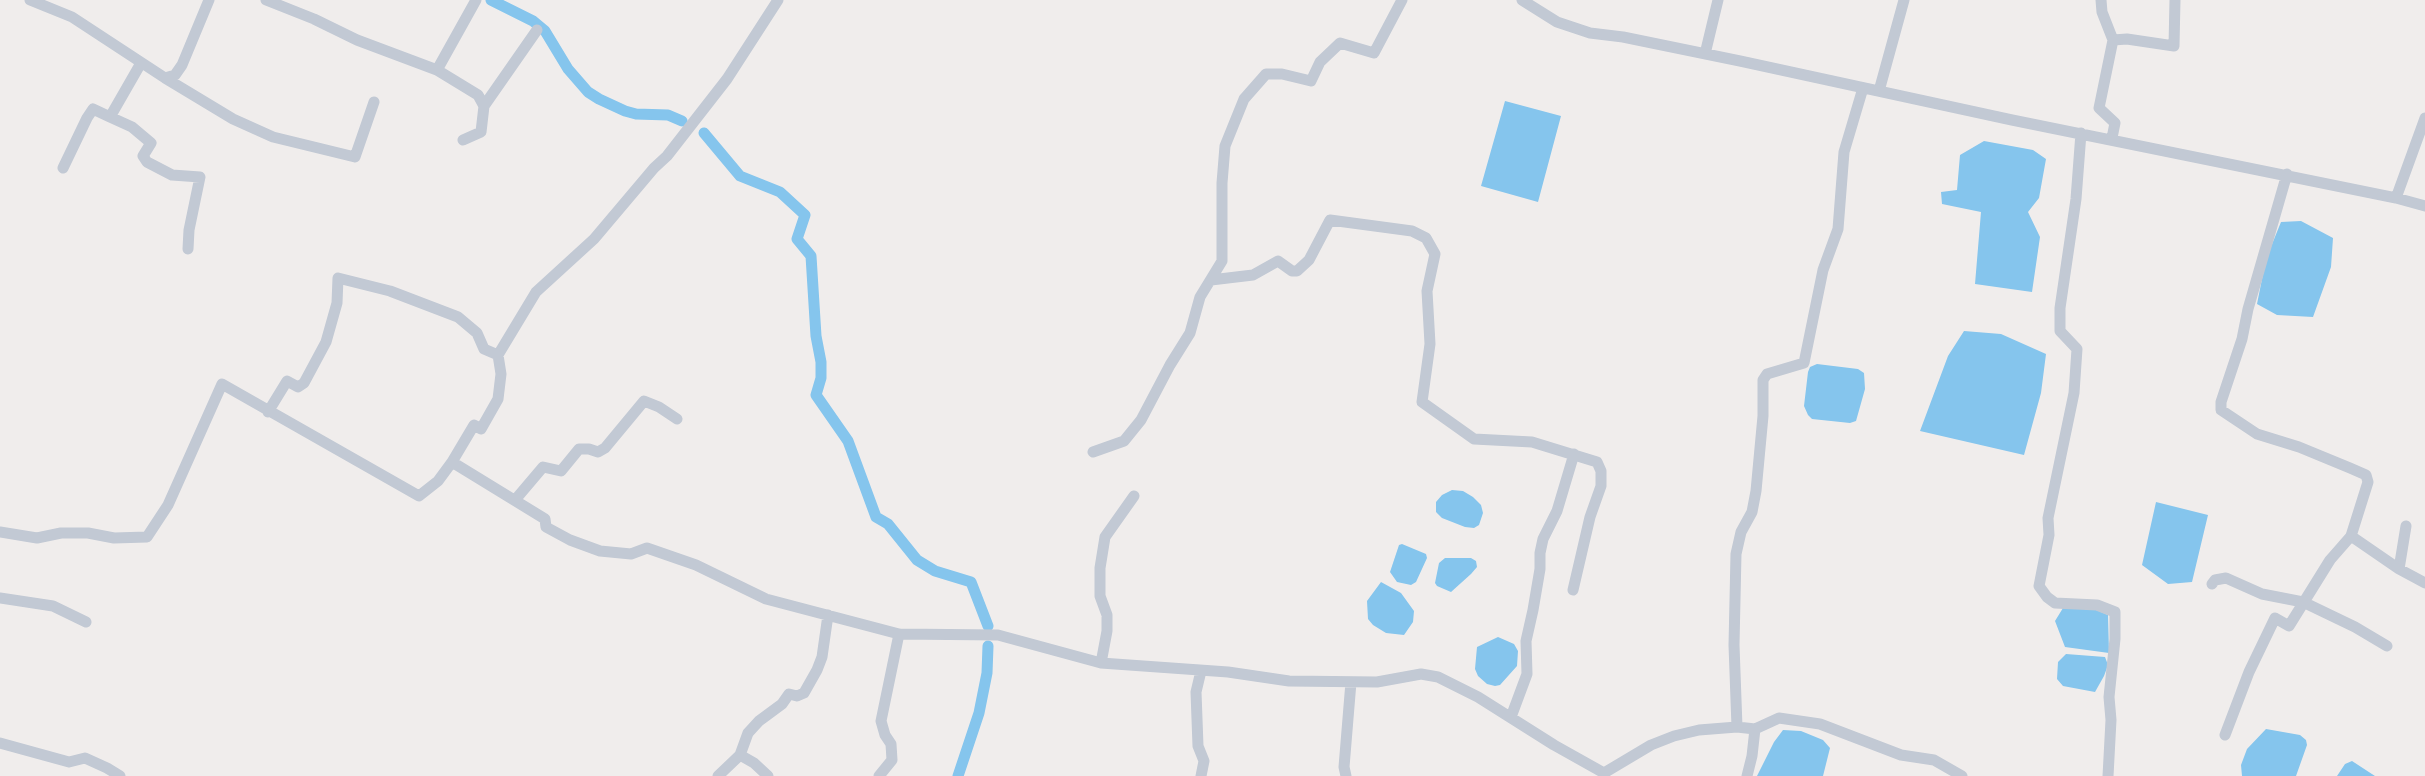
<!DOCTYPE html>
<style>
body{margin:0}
canvas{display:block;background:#f0edec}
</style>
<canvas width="2425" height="776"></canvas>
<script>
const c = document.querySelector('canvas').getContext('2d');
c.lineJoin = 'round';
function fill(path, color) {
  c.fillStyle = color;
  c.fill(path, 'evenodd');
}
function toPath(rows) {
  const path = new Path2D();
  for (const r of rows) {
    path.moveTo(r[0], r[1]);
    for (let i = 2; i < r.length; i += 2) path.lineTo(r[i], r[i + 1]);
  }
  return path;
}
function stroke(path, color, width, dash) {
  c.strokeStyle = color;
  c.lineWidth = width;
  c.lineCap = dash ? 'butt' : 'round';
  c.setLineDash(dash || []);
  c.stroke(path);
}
fill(toPath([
 [1505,101,1561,116,1538,202,1481,186],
 [1984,141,2033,150,2046,159,2039,198,2028,212,2040,237,2032,292,1975,284,1981,212,1942,204,1941,192,1957,190,1960,155],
 [2301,221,2333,238,2331,267,2313,317,2277,315,2257,304,2266,259,2281,222],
 [1964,331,2001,334,2046,354,2041,393,2024,455,1920,431,1948,356],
 [1817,364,1858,369,1864,373,1865,389,1856,421,1850,423,1812,419,1808,415,1804,406,1808,372,1810,367],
 [1452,490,1463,491,1473,497,1481,505,1483,513,1479,525,1474,528,1465,527,1442,518,1436,512,1436,502,1442,495],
 [2156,502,2208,515,2192,582,2168,584,2142,565],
 [1402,544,1426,554,1427,558,1416,582,1411,585,1397,582,1390,572,1399,545],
 [1445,558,1471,558,1476,561,1477,567,1471,574,1451,592,1437,586,1435,583,1439,563],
 [1381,582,1401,593,1414,611,1413,622,1404,635,1386,633,1373,625,1368,619,1367,601],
 [2087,606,2108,615,2109,653,2065,647,2055,621,2063,608],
 [1498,637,1514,644,1518,651,1517,666,1500,685,1495,686,1487,684,1478,676,1475,669,1477,647],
 [2066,654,2105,657,2108,665,2104,676,2095,692,2063,686,2057,679,2058,662],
 [2266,729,2300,735,2306,740,2307,745,2296,776,2242,776,2241,765,2247,749],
 [1783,730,1801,731,1823,740,1830,748,1823,776,1757,776,1774,742],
 [2352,761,2375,776,2337,776,2345,764]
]), '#85c5ed');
stroke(toPath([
 [491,0,533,21,545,31,568,69,588,92,599,99,625,111,636,114,668,115,682,121],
 [704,133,740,176,780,192,805,215,797,239,811,256,816,336,821,362,821,378,816,395,848,441,876,517,888,524,917,560,935,571,971,582,988,626],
 [958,776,979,713,987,673,988,646]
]), '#85c5ed', 11);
stroke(toPath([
 [30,0,72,17,165,78,175,75,182,65,209,0],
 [266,0,314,19,357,40,437,70,478,95,484,106,481,132,463,140],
 [1522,0,1557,22,1590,33,1623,37,1740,61,2012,120,2396,198,2425,206],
 [2101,0,2102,12,2113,40,2099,108,2115,123,2112,138],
 [2113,40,2127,39,2174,46,2175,0],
 [1705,54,1718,0],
 [141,63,110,117,132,127,151,143,143,156,147,162,172,175,200,177,189,230,188,249],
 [437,70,476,0],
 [165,78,233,119,273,137,355,157,374,102],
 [1879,91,1904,0],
 [484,106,537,30],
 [2081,133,2076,199,2060,308,2060,331,2077,349,2074,393,2048,518,2049,535,2039,586,2047,597,2055,603,2097,605,2115,612,2115,639,2109,697,2111,720,2108,776],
 [63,168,87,118,93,109,110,117],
 [2396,198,2425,118],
 [1211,280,1253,275,1278,261,1292,271,1297,271,1309,260,1330,220,1412,231,1426,238,1435,254,1427,291,1430,344,1422,402,1474,439,1532,442,1597,462,1601,471,1601,486,1590,517,1573,590],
 [268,412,287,381,298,387,304,383,326,342,337,303,338,278,390,291,458,317,477,333,484,349,498,355],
 [1093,452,1124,441,1141,420,1170,365,1190,333,1200,297,1222,261,1222,183,1225,146,1244,99,1266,74,1282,74,1311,81,1320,62,1340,43,1374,53,1402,0],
 [452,462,474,425,481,429,498,399,501,374,498,355,536,292,594,239,654,168,667,156,727,79,778,0],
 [515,500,543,467,561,471,579,449,589,449,598,452,605,448,644,401,659,407,677,419],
 [2406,526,2399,569,2425,583],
 [0,532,37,538,61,533,88,533,114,538,147,537,168,505,222,384,419,496,438,481,452,462,545,519,546,527,570,540,600,551,631,554,647,548,696,565,766,599,899,634,998,635,1101,663,1228,672,1289,681,1377,682,1421,674,1438,677,1478,697,1554,745,1604,773,1651,745,1674,736,1699,730,1737,727,1755,729,1779,718,1820,724,1901,755,1934,760,1962,776],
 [2351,536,2399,569],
 [2212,584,2215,580,2226,578,2262,594,2303,602,2355,627,2387,646],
 [0,598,53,606,86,622],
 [1101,663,1107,631,1107,615,1100,596,1100,568,1105,537,1134,496],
 [1511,717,1527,674,1526,641,1533,610,1540,569,1540,553,1543,539,1557,511,1574,454],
 [1737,727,1734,645,1736,554,1741,532,1752,512,1756,491,1763,416,1763,380,1767,374,1804,363,1823,270,1838,229,1844,152,1863,88],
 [2225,735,2249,672,2275,618,2289,626,2330,560,2351,536,2368,482,2366,475,2350,468,2299,447,2257,434,2221,410,2221,402,2242,339,2248,309,2287,174],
 [0,743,69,762,85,758,107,768,120,776],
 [740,755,748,733,759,721,782,704,789,694,797,696,804,693,817,670,822,657,828,615],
 [718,776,740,755,754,763,768,776],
 [879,776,892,760,891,744,885,735,881,721,899,634],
 [1201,776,1204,761,1198,746,1196,692,1201,671],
 [1346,776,1344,767,1351,682],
 [1747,776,1752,756,1755,729]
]), '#c2c9d4', 11);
</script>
